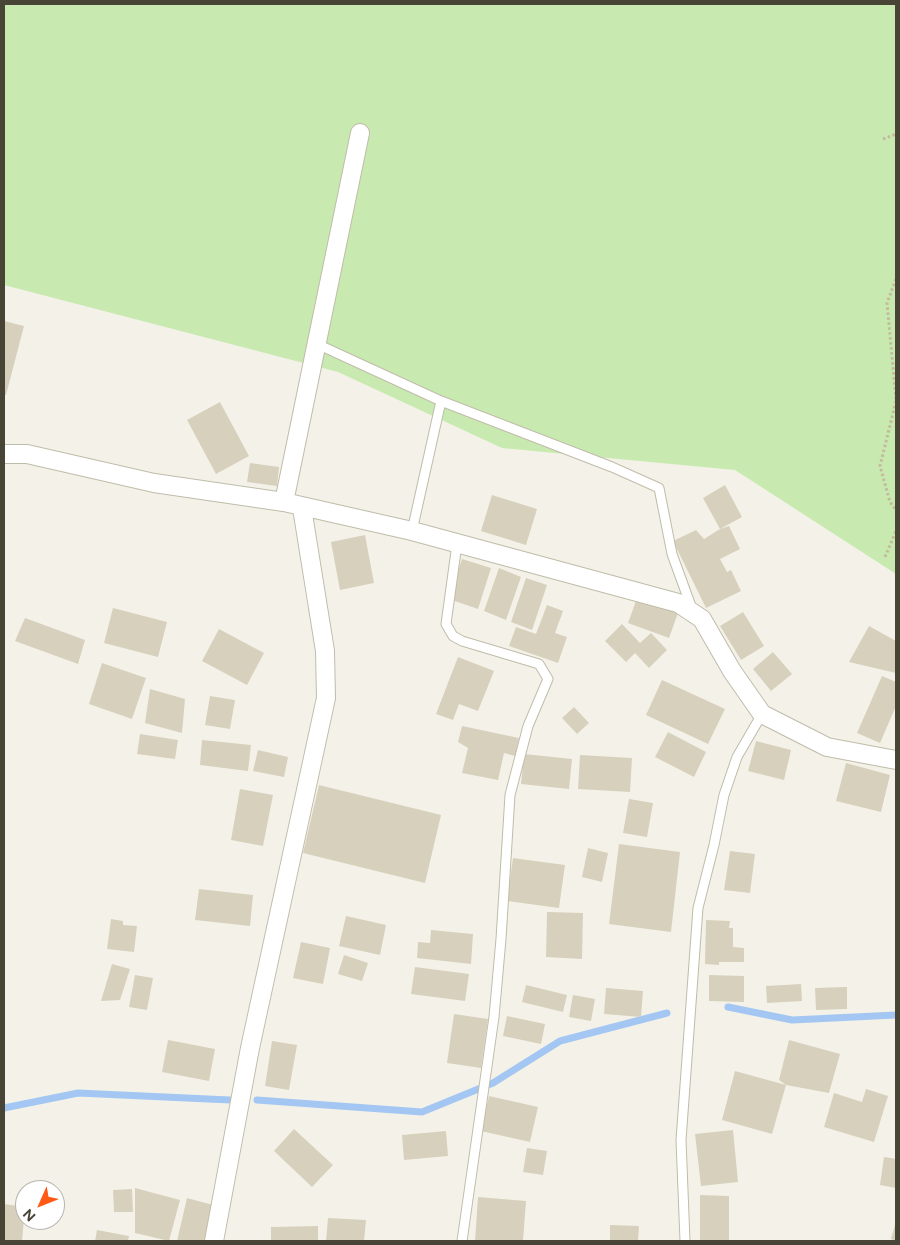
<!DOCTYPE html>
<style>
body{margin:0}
#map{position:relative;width:900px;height:1245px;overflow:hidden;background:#f4f2e8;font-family:Figtree,sans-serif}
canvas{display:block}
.frame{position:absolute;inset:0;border:5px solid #484436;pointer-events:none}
.north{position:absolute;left:15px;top:1180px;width:50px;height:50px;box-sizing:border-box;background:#fff;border:1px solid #b6b4af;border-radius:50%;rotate:226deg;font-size:14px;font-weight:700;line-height:20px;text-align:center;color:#484436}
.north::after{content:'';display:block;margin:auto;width:18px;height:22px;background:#ff5915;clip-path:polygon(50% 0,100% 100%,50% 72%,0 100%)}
</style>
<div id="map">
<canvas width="900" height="1245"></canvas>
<div class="frame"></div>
<div class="north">N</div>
</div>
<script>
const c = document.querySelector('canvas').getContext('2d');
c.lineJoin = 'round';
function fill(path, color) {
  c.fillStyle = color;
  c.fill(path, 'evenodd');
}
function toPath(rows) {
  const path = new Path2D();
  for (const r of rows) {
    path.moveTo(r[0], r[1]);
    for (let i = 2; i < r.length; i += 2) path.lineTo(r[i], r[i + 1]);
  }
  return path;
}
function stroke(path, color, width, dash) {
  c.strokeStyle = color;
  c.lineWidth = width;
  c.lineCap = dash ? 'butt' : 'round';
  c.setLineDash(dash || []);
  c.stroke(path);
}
fill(toPath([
 [4,4,896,4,896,574,735,470,502,448,338,372,4,285]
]), '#c8eab0');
stroke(toPath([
 [728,1007,792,1020,896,1015],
 [257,1100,422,1112,493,1083,560,1041,667,1013],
 [4,1108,78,1093,230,1100]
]), '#a3c7f2', 7);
fill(toPath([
 [4,321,24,326,6,395,4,395],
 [220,402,249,456,216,474,187,420],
 [250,463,279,467,277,486,247,482],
 [725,485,742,517,720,529,729,526,740,549,720,559,727,572,731,570,741,591,706,608,673,541,696,530,704,539,720,529,703,498],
 [492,495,537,509,526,545,481,531],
 [365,535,374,583,340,590,331,542],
 [462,559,491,568,478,609,449,599],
 [499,568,521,577,506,620,484,611],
 [526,578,547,585,532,630,511,622],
 [637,598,678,613,669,638,628,623],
 [547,605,563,611,555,633,567,637,558,663,509,646,516,627,536,634],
 [113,608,167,622,158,657,104,643],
 [743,612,764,646,741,660,720,626],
 [25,618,85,640,78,664,15,641],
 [622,624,640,643,651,633,667,650,649,668,635,653,626,662,605,641],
 [869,626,896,641,896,673,849,662],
 [219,629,264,653,247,685,202,661],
 [773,652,792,674,771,691,753,669],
 [458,657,494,671,478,711,459,704,453,720,436,714],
 [102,663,146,678,132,719,89,704],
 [882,676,896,682,896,706,880,743,857,733],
 [662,680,725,709,708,744,646,715],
 [150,689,185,699,182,733,145,723],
 [210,696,235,700,230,729,205,725],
 [574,707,589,723,577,734,562,718],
 [462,726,519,738,515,756,504,753,498,780,462,773,468,748,458,742],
 [668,732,706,752,694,777,655,757],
 [140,734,178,740,175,759,137,754],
 [202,740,251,745,248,771,200,765],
 [756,741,791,750,784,780,748,771],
 [258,750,288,757,284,777,253,771],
 [524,754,572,759,569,789,521,784],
 [580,755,632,758,630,792,578,789],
 [846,763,890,775,881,812,836,801],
 [319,785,441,815,425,883,303,853],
 [240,789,273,795,263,846,231,840],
 [629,799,653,803,647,837,623,833],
 [619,844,680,852,671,932,609,924],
 [588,848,608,853,602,882,582,877],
 [730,851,755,854,750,893,724,890],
 [513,858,565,865,559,908,507,901],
 [199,889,253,895,250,926,195,920],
 [547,912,583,913,582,959,546,957],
 [346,916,386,925,380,955,339,946],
 [111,919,123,921,123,925,137,926,134,952,107,949],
 [706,920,730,921,729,928,733,928,733,947,744,948,744,962,719,962,719,965,705,964],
 [431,930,473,934,471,964,417,958,418,942,430,943],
 [301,942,330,948,323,984,293,978],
 [344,955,368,963,362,981,338,974],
 [112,964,130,969,120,1000,101,1001],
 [415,967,469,974,465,1001,411,994],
 [135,975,153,978,147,1010,129,1007],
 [709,975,744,976,744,1002,709,1001],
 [801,984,802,1001,767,1003,766,986],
 [526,985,567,995,563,1012,522,1002],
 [847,987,847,1009,816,1010,815,988],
 [606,988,643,991,641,1017,604,1014],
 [573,995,595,999,591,1021,569,1017],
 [454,1014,488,1019,481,1068,447,1063],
 [507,1016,545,1024,541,1044,503,1036],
 [168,1040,215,1049,209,1081,162,1072],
 [789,1040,840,1054,829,1093,786,1085,772,1134,722,1120,735,1071,786,1085,779,1080],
 [272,1041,297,1045,289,1090,265,1086],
 [866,1089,888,1096,874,1142,824,1127,834,1093,862,1102],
 [489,1096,538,1107,530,1142,481,1131],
 [294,1129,333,1165,312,1187,274,1151],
 [733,1130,738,1182,701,1186,695,1134],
 [446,1131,448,1156,404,1160,402,1135],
 [527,1148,547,1151,543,1175,523,1172],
 [884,1157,896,1159,896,1188,880,1185],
 [135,1188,180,1200,169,1241,135,1233],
 [132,1189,133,1212,114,1212,113,1190],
 [700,1195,729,1196,729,1241,700,1241],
 [478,1197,526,1201,523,1241,475,1241],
 [187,1198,213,1205,206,1241,177,1241],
 [4,1204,25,1207,22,1241,4,1241],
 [328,1218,366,1220,364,1241,326,1241],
 [896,1221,896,1241,891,1239],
 [610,1225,639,1226,638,1241,610,1241],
 [318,1226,318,1241,271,1241,271,1227],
 [97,1230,129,1236,128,1241,95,1241]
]), '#d7d0bd');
const lane = toPath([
 [317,344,441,401,612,467,659,488,672,554,692,609],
 [412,531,441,401],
 [457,544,446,624,453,636,462,641,539,664,548,679,528,726,510,795,501,939,494,1017,462,1241],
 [685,1241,681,1140,698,908,714,845,724,795,737,757,762,714]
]);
const street = toPath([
 [4,454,27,454,154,483,284,502,412,531,678,603,702,619,732,671,762,714,827,747,896,760],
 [284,502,360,133],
 [214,1241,250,1048,326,698,325,651,302,508]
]);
stroke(lane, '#c0bcaa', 11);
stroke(street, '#c0bcaa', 20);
stroke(toPath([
 [883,139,896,134],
 [896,279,887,303,896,399],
 [896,401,880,466,890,502,896,510],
 [885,557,896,531]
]), '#c3ba9b', 3, [2.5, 2.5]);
stroke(lane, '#fff', 9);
stroke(street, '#fff', 18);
</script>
